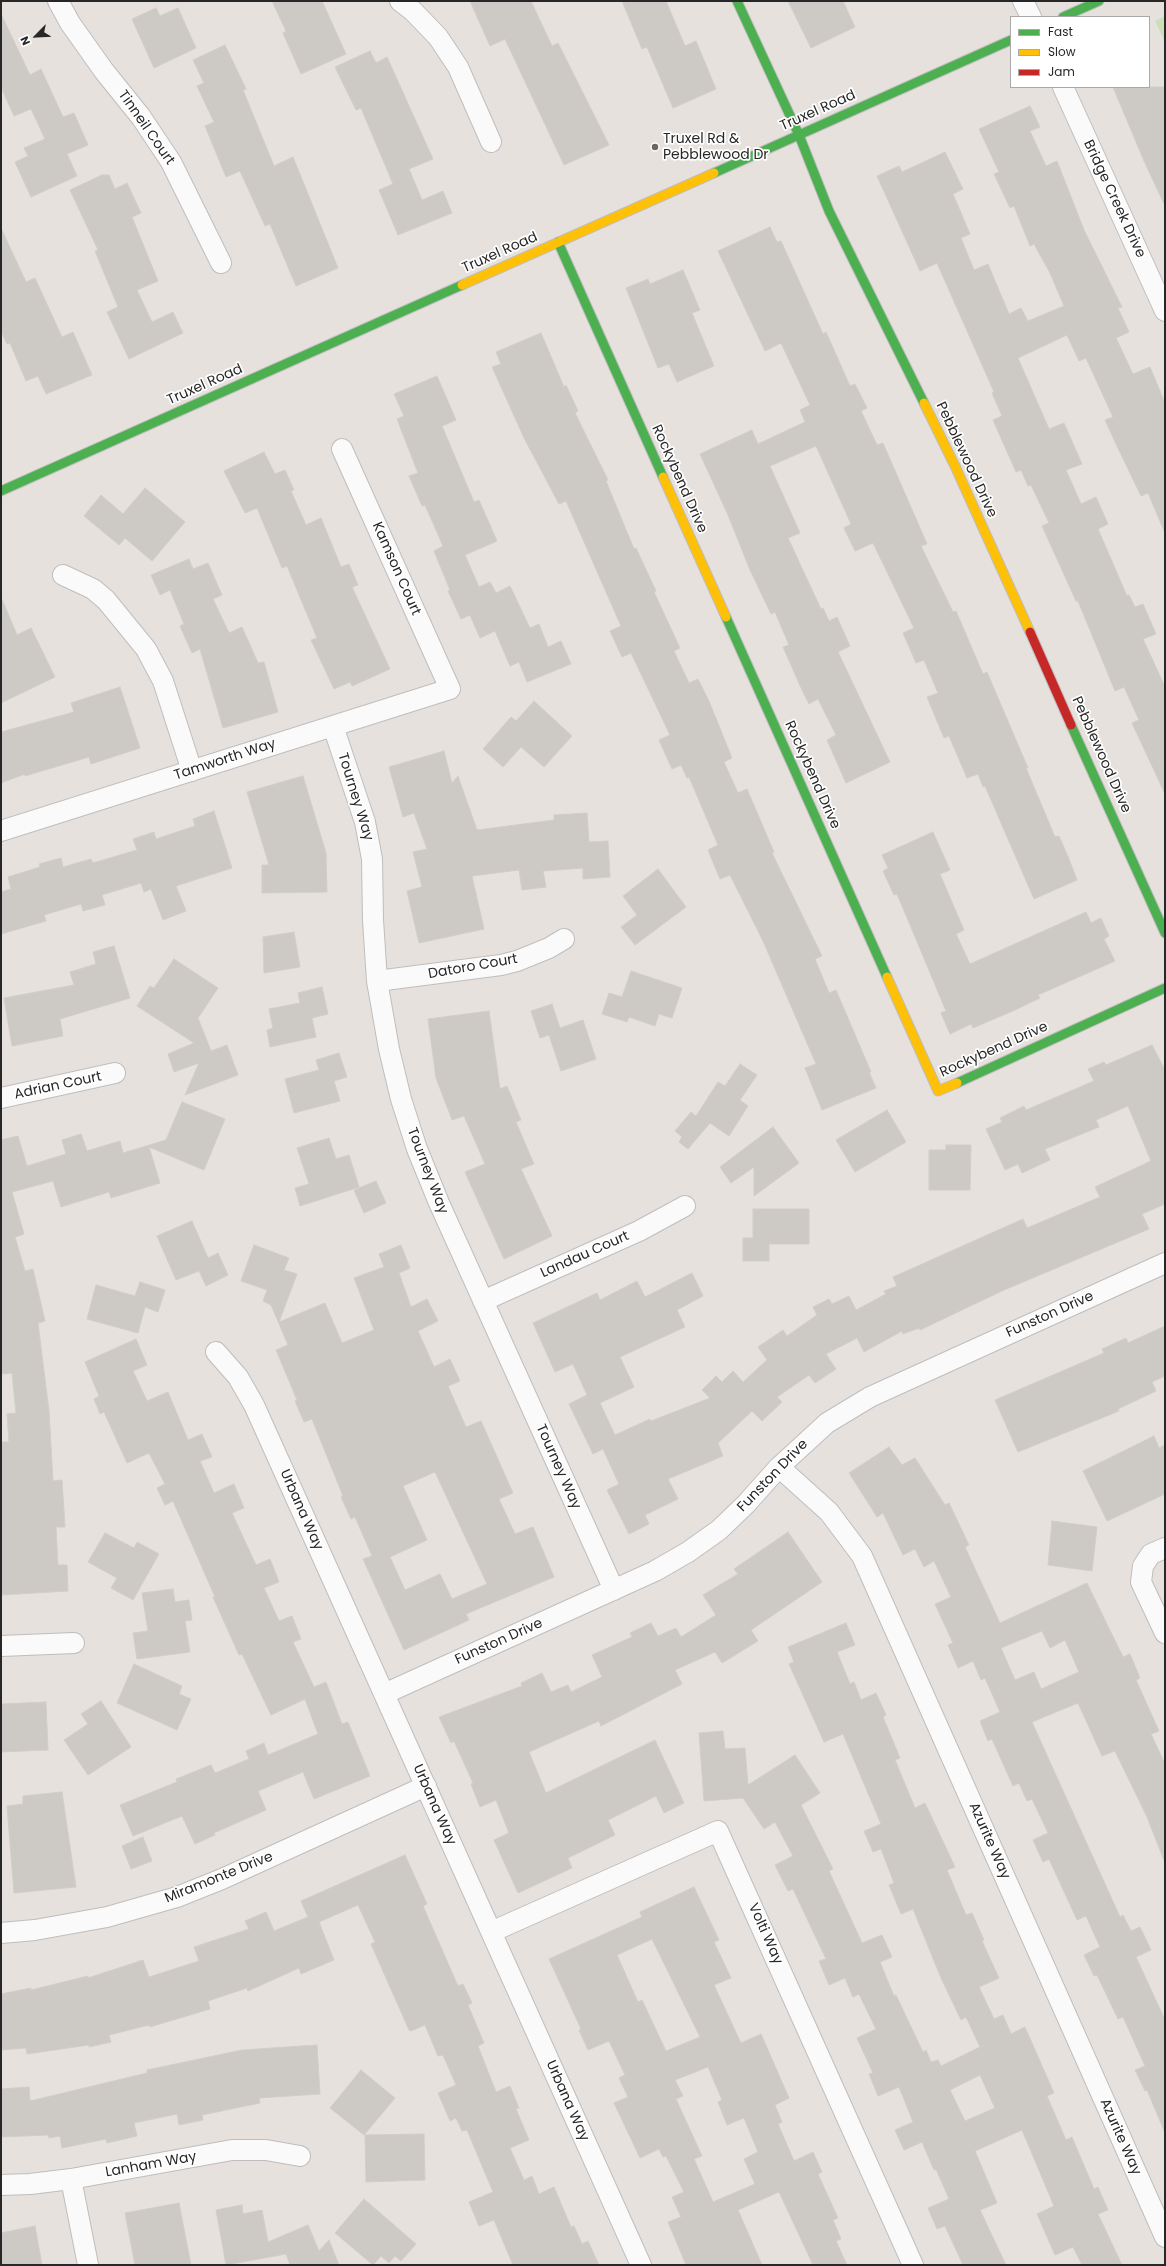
<!DOCTYPE html>
<style>
body{margin:0}
#map{position:relative;width:1166px;height:2266px;overflow:hidden;background:#e6e1dd;font-family:Poppins,sans-serif}
canvas{display:block}
.frame{position:absolute;inset:0;border:2px solid #272727;pointer-events:none}
.legend{position:absolute;left:1010px;top:16px;width:140px;height:72px;box-sizing:border-box;background:#fff;border:1px solid #a9a9a9;margin:0;padding:5px 7px;list-style:none;font-size:12px;color:#272727}
.legend li{display:flex;align-items:center;gap:8px;height:20px}
.legend b{width:20px;border:1px solid #a9a9a9}
.north{position:absolute;left:16px;top:16px;width:40px;height:40px;-webkit-text-stroke:3px #fff;paint-order:stroke;rotate:246deg;font-size:11px;font-weight:700;line-height:16px;text-align:center;color:#272727}
.north::after{content:'';display:block;margin:auto;width:14px;height:18px;background:#272727;clip-path:polygon(50% 0,100% 100%,50% 72%,0 100%)}
</style>
<div id="map">
<canvas width="1166" height="2266"></canvas>
<div class="frame"></div>
<ul class="legend">
<li><b style="height:5px;background:#4caf50"></b>Fast</li>
<li><b style="height:5px;background:#ffc107"></b>Slow</li>
<li><b style="height:5px;background:#c62828"></b>Jam</li>
</ul>
<div class="north">N</div>
</div>
<script>
const c = document.querySelector('canvas').getContext('2d');
c.lineJoin = 'round';
function fill(path, color) {
  c.fillStyle = color;
  c.fill(path, 'evenodd');
}
function toPath(rows) {
  const path = new Path2D();
  for (const r of rows) {
    path.moveTo(r[0], r[1]);
    for (let i = 2; i < r.length; i += 2) path.lineTo(r[i], r[i + 1]);
  }
  return path;
}
function stroke(path, color, width, dash) {
  c.strokeStyle = color;
  c.lineWidth = width;
  c.lineCap = dash ? 'butt' : 'round';
  c.setLineDash(dash || []);
  c.stroke(path);
}
function write(font, color, halo, rows, align = 'center') {
  c.font = font + ' Poppins,sans-serif';
  c.lineWidth = 3.5;
  c.setLineDash([]);
  c.textBaseline = 'middle';
  c.strokeStyle = halo;
  c.fillStyle = color;
  for (const [text, x, y, turn = 0] of rows) {
    c.save();
    c.translate(x, y);
    c.rotate((+turn || 0) * Math.PI / 180);
    c.textAlign = isNaN(turn) ? turn : align;
    if (halo) c.strokeText(text, 0, 0);
    c.fillText(text, 0, 0);
    c.restore();
  }
}
fill(toPath([
 [1165,16,1165,42,1155,21]
]), '#cae0b6');
const building = toPath([
 [272,1,322,1,346,54,301,74,283,33,286,31,272,1],
 [470,1,531,1,552,46,558,43,609,145,564,165,505,39,490,46,470,1],
 [622,1,666,1,685,46,696,41,716,89,673,108,647,47,642,49,622,1],
 [788,1,843,1,855,27,811,48,788,1],
 [156,8,160,16,178,8,196,48,154,68,132,19,156,8],
 [1,14,30,75,41,69,63,117,74,113,88,145,67,154,77,176,31,197,15,162,28,156,24,148,45,139,31,109,14,116,1,87,1,14],
 [225,45,246,89,243,90,274,166,293,157,338,268,296,286,270,224,265,226,240,171,226,177,205,126,214,122,197,86,204,83,193,60,225,45],
 [370,51,376,63,387,57,433,159,409,169,422,200,443,191,452,213,398,235,379,190,393,184,361,108,356,110,335,67,370,51],
 [1113,87,1165,87,1165,206,1144,161,1113,87],
 [1030,106,1040,127,1030,131,1046,166,1057,161,1084,230,1122,307,1118,308,1129,332,1116,338,1133,374,1150,367,1165,403,1165,533,1148,493,1141,496,1116,444,1105,420,1113,417,1086,358,1079,361,1067,335,1018,358,1049,429,1064,423,1082,464,1066,470,1081,504,1096,497,1108,524,1098,529,1127,596,1129,595,1135,607,1143,604,1156,634,1143,639,1165,687,1165,794,1132,723,1139,720,1124,687,1115,691,1078,601,1076,601,1042,526,1049,523,1031,485,1028,486,1021,470,1016,472,993,420,1002,416,992,393,994,392,937,263,920,271,877,176,899,166,902,172,945,152,963,189,953,194,970,234,961,238,974,270,988,264,1009,314,1021,308,1028,321,1064,306,1050,273,1034,244,1030,246,1014,206,1010,208,994,174,999,172,979,129,1030,106],
 [102,175,109,175,115,189,127,183,141,213,132,217,158,281,137,290,152,322,173,312,183,333,129,359,107,312,118,307,95,251,98,250,70,190,102,175],
 [770,227,777,242,781,241,823,334,826,332,850,386,855,384,867,408,861,411,877,445,883,443,927,544,921,546,953,612,956,611,983,674,987,672,1028,768,1026,768,1055,837,1059,836,1069,859,1077,880,1034,899,985,786,983,787,978,774,967,778,949,736,944,738,927,697,938,693,924,660,916,663,903,633,914,628,873,543,855,551,844,528,851,524,816,446,770,466,800,533,788,538,821,609,823,608,829,621,837,617,850,646,838,652,890,762,846,783,827,740,836,735,818,699,809,704,802,690,783,647,789,645,775,612,771,614,750,570,728,515,700,454,752,430,758,444,805,422,800,410,810,405,781,343,765,351,718,251,770,227],
 [1,228,26,282,35,278,62,337,73,332,92,375,46,394,38,376,26,381,10,343,7,344,1,331,1,228],
 [683,270,700,310,692,313,714,366,677,382,669,364,658,368,626,288,648,279,650,284,683,270],
 [541,333,564,387,566,385,578,411,575,413,608,480,606,481,634,549,636,548,656,591,654,592,680,648,674,651,689,683,698,679,709,701,732,758,724,762,738,793,747,789,774,852,772,853,822,956,815,959,829,993,836,990,871,1072,869,1072,876,1088,822,1110,805,1068,816,1064,763,941,730,875,720,879,708,850,718,845,689,777,687,778,681,765,672,769,659,740,670,735,631,653,622,657,610,631,621,626,566,501,559,504,524,438,492,367,501,364,496,352,541,333],
 [437,376,456,420,442,426,474,502,479,500,497,541,465,555,479,587,490,582,496,593,510,586,530,628,539,624,548,647,561,641,571,664,527,682,519,662,510,666,495,631,480,638,470,615,461,619,448,591,450,590,434,551,443,546,425,505,422,506,409,476,418,473,397,419,404,416,394,394,437,376],
 [264,452,275,474,285,470,294,490,291,491,306,525,321,518,341,567,349,564,358,585,352,587,390,669,352,686,350,682,334,689,311,640,317,638,287,566,282,568,257,508,245,513,224,471,264,452],
 [145,488,185,522,152,561,125,538,119,545,84,516,101,495,123,514,145,488],
 [189,559,193,569,208,563,222,595,213,599,229,633,242,627,258,663,264,662,278,712,223,728,200,649,192,653,180,626,184,624,170,590,160,595,151,575,189,559],
 [1,597,17,635,31,628,55,677,1,703,1,597],
 [120,687,140,748,91,764,89,757,25,776,25,774,1,783,1,732,74,712,71,703,120,687],
 [534,701,572,736,544,767,521,747,503,767,483,749,511,717,516,721,534,701],
 [444,751,452,783,458,776,477,830,554,820,554,815,587,813,589,842,608,841,610,877,583,879,583,868,543,871,546,887,522,890,519,870,472,876,484,929,419,943,407,891,422,887,413,852,427,849,414,813,403,817,389,767,444,751],
 [303,776,326,853,327,892,262,893,262,865,269,865,247,792,303,776],
 [214,811,232,868,176,886,186,911,163,920,151,889,144,892,141,883,102,895,105,905,83,911,81,904,44,915,46,921,1,934,1,892,11,889,8,877,40,867,39,864,61,858,63,867,91,859,93,863,137,850,133,839,154,832,156,839,195,826,193,819,214,811],
 [933,832,950,870,940,874,964,930,956,934,970,964,1086,912,1091,923,1101,918,1109,936,1104,939,1115,961,1038,995,1040,998,1015,1010,973,1028,971,1024,950,1034,941,1013,946,1011,897,894,894,895,883,871,888,868,882,855,933,832],
 [658,869,686,907,635,945,621,927,637,915,623,896,658,869],
 [294,932,300,967,264,973,263,937,294,932],
 [114,946,130,998,60,1019,63,1036,12,1046,4,998,74,985,70,972,96,964,93,952,114,946],
 [174,959,218,988,198,1018,211,1051,227,1045,238,1075,185,1095,199,1063,174,1072,168,1054,194,1043,137,1006,150,986,154,988,174,959],
 [631,971,682,988,672,1018,659,1014,655,1026,629,1017,627,1022,602,1014,609,993,622,997,631,971],
 [322,987,328,1014,312,1018,316,1037,270,1047,267,1030,273,1028,269,1009,300,1003,298,993,322,987],
 [552,1004,560,1028,583,1020,596,1059,561,1071,549,1035,540,1038,531,1011,552,1004],
 [489,1011,500,1089,507,1086,521,1120,516,1122,534,1164,521,1169,552,1236,504,1259,465,1172,485,1164,464,1116,452,1120,436,1078,428,1019,489,1011],
 [1152,1045,1165,1070,1165,1204,1142,1214,1149,1229,1004,1290,920,1330,919,1328,903,1334,902,1331,864,1352,857,1338,826,1354,836,1369,815,1383,809,1375,777,1397,782,1402,762,1421,752,1411,718,1443,723,1456,668,1479,678,1499,645,1515,649,1524,629,1534,607,1490,619,1484,603,1449,593,1454,569,1404,587,1395,573,1364,555,1372,533,1323,597,1293,600,1300,637,1281,645,1297,692,1273,703,1296,677,1310,685,1327,620,1357,634,1387,600,1403,615,1435,650,1419,651,1421,710,1398,702,1390,716,1376,722,1382,733,1371,743,1382,767,1360,758,1347,783,1330,787,1336,817,1315,813,1307,829,1299,832,1304,849,1296,856,1310,886,1294,884,1291,897,1286,893,1277,1023,1219,1027,1228,1100,1197,1095,1187,1151,1161,1128,1106,1096,1120,1099,1127,1045,1149,1050,1160,1022,1173,1018,1164,1005,1170,986,1129,1002,1122,1000,1118,1024,1106,1026,1110,1094,1081,1088,1069,1104,1062,1106,1065,1152,1045],
 [339,1053,347,1077,334,1081,340,1101,294,1113,285,1079,319,1070,316,1060,339,1053],
 [740,1064,757,1075,740,1100,748,1106,729,1136,710,1123,688,1149,679,1142,682,1137,675,1131,691,1112,696,1116,718,1082,725,1086,740,1064],
 [182,1102,225,1119,204,1170,149,1147,160,1183,111,1198,109,1192,61,1207,53,1181,12,1192,24,1234,15,1237,25,1271,33,1269,45,1321,38,1323,49,1411,53,1481,62,1480,65,1527,56,1527,58,1565,67,1565,68,1591,1,1595,1,1442,9,1442,7,1414,16,1413,12,1373,1,1374,1,1140,18,1136,27,1166,66,1154,62,1140,81,1134,87,1151,120,1141,123,1153,166,1140,182,1102],
 [887,1110,906,1142,855,1172,836,1140,887,1110],
 [773,1127,799,1163,754,1196,754,1167,731,1183,720,1167,773,1127],
 [329,1138,336,1159,349,1155,359,1187,300,1206,295,1188,309,1184,297,1148,329,1138],
 [946,1145,971,1145,970,1190,929,1190,929,1150,946,1150,946,1145],
 [376,1181,386,1203,364,1213,354,1190,376,1181],
 [753,1209,809,1209,809,1244,769,1244,769,1261,743,1261,743,1238,753,1238,753,1209],
 [192,1221,208,1258,218,1253,228,1275,206,1286,199,1271,176,1280,157,1236,192,1221],
 [254,1245,289,1258,284,1270,297,1274,279,1322,325,1303,342,1343,374,1330,354,1278,384,1267,379,1254,401,1245,410,1268,399,1273,411,1307,427,1299,438,1321,418,1331,434,1367,450,1359,460,1381,448,1386,466,1427,481,1421,513,1493,499,1499,515,1534,533,1527,554,1577,466,1614,469,1620,404,1650,363,1559,372,1556,355,1517,351,1519,341,1497,343,1496,312,1419,304,1422,295,1401,297,1400,276,1350,288,1345,271,1305,263,1301,267,1290,241,1281,254,1245],
 [435,1472,487,1584,452,1599,440,1574,405,1590,390,1557,427,1540,403,1486,435,1472],
 [140,1282,165,1290,158,1312,145,1307,138,1333,87,1319,96,1285,135,1296,140,1282],
 [1165,1326,1165,1376,1152,1382,1156,1391,1118,1409,1119,1411,1018,1452,995,1400,1104,1353,1102,1349,1126,1338,1128,1343,1165,1326],
 [136,1339,147,1365,133,1371,147,1401,168,1392,188,1440,202,1434,212,1457,200,1461,214,1493,234,1484,244,1508,232,1513,256,1565,270,1559,279,1582,264,1588,279,1621,292,1616,301,1639,293,1642,314,1687,326,1682,342,1724,348,1722,370,1776,314,1799,303,1772,258,1791,266,1810,214,1833,215,1835,195,1844,182,1816,133,1836,120,1805,177,1782,176,1779,211,1765,215,1773,249,1759,246,1751,264,1743,268,1755,318,1734,305,1699,271,1715,242,1654,239,1655,213,1597,215,1597,173,1501,165,1505,157,1488,165,1484,149,1453,127,1463,104,1412,100,1414,94,1399,99,1396,85,1362,136,1339],
 [1154,1436,1159,1448,1165,1445,1165,1494,1107,1521,1083,1471,1154,1436],
 [889,1447,902,1465,915,1458,945,1505,949,1503,969,1545,965,1547,1000,1623,1087,1583,1123,1657,1130,1654,1140,1678,1136,1680,1159,1731,1151,1734,1165,1764,1165,1863,1147,1817,1115,1751,1102,1756,1078,1703,1032,1722,1120,1917,1123,1915,1131,1931,1140,1927,1151,1950,1136,1957,1165,2020,1165,2133,1147,2090,1145,2091,1135,2070,1145,2066,1123,2017,1118,2019,1097,1975,1094,1976,1084,1955,1100,1947,1086,1916,1077,1920,1049,1859,1043,1862,1033,1840,1048,1833,1032,1799,1027,1801,1019,1783,1013,1786,992,1739,988,1741,980,1721,1000,1712,985,1678,981,1680,973,1661,958,1668,948,1645,953,1643,935,1604,951,1597,934,1561,924,1567,915,1549,903,1555,883,1513,877,1517,849,1473,889,1447],
 [1042,1631,1050,1648,1065,1640,1079,1672,1041,1689,1034,1672,1015,1680,1001,1648,1042,1631],
 [1052,1521,1097,1527,1092,1571,1048,1565,1052,1521],
 [788,1532,822,1582,751,1630,758,1641,722,1663,715,1652,675,1670,682,1684,601,1726,599,1721,529,1752,546,1793,655,1740,684,1803,664,1813,656,1796,608,1820,615,1835,568,1858,572,1868,518,1893,494,1840,509,1833,496,1800,480,1807,471,1784,473,1783,454,1741,451,1743,439,1717,522,1686,521,1683,542,1673,551,1692,568,1685,571,1692,602,1677,592,1655,632,1637,630,1633,651,1623,658,1636,676,1628,681,1637,716,1615,703,1595,738,1574,734,1569,788,1532],
 [105,1533,134,1548,137,1542,159,1554,133,1600,111,1588,117,1578,88,1562,105,1533],
 [173,1589,175,1602,189,1600,192,1620,185,1621,190,1652,137,1659,133,1633,148,1631,142,1593,173,1589],
 [846,1623,855,1645,837,1652,850,1684,854,1682,861,1700,876,1693,886,1715,883,1717,900,1758,895,1760,915,1808,925,1803,955,1867,947,1870,966,1915,972,1913,984,1940,982,1941,999,1978,979,1987,994,2019,1003,2015,1011,2034,1025,2027,1054,2093,1047,2096,1066,2140,1072,2137,1094,2189,1098,2187,1108,2210,1098,2214,1122,2265,1082,2265,1073,2247,1055,2255,1037,2214,1054,2206,1022,2130,975,2151,997,2203,980,2210,1006,2265,963,2265,945,2226,937,2229,928,2208,949,2199,936,2169,934,2170,922,2142,904,2150,895,2130,913,2122,899,2087,878,2096,869,2074,873,2073,857,2038,876,2029,859,1994,853,1997,845,1978,829,1985,819,1961,826,1959,793,1889,788,1891,775,1865,793,1856,775,1822,764,1829,743,1798,704,1801,699,1733,723,1731,725,1749,745,1748,748,1785,795,1755,820,1793,801,1805,833,1869,829,1871,862,1943,882,1935,892,1957,880,1962,894,1996,896,1995,923,2052,926,2050,931,2062,938,2060,941,2066,980,2047,966,2017,961,2020,941,1978,913,1909,901,1914,889,1885,894,1883,881,1849,873,1852,864,1831,881,1824,843,1734,824,1742,789,1664,794,1662,788,1647,846,1623],
 [980,2075,995,2108,965,2121,950,2090,980,2075],
 [134,1664,182,1686,179,1694,191,1699,177,1730,117,1703,134,1664],
 [101,1701,131,1747,88,1775,64,1740,88,1724,81,1714,101,1701],
 [46,1702,48,1750,1,1752,1,1704,46,1702],
 [62,1792,76,1887,14,1893,7,1806,23,1804,23,1796,62,1792],
 [143,1837,152,1861,131,1869,122,1846,143,1837],
 [405,1855,427,1904,423,1906,458,1986,463,1984,472,2003,468,2005,484,2043,478,2046,496,2092,510,2086,519,2108,516,2109,529,2140,510,2148,524,2180,532,2176,539,2194,554,2187,571,2227,574,2226,582,2244,588,2241,599,2265,513,2265,494,2220,479,2226,469,2202,493,2192,467,2130,462,2131,456,2118,450,2121,438,2093,456,2085,443,2055,438,2056,425,2025,411,2031,409,2030,371,1944,375,1942,358,1905,319,1922,334,1960,301,1974,299,1968,248,1991,247,1988,208,2001,210,2009,150,2027,149,2025,109,2035,111,2042,89,2047,89,2045,27,2054,26,2048,1,2050,1,1994,31,1988,31,1990,88,1976,88,1978,143,1960,149,1977,199,1961,194,1947,249,1929,245,1921,266,1912,274,1931,308,1917,301,1901,405,1855],
 [694,1887,719,1940,714,1942,731,1978,714,1985,741,2043,761,2034,789,2098,775,2105,782,2122,778,2124,794,2161,813,2152,822,2172,818,2174,838,2218,833,2220,841,2239,836,2241,847,2265,813,2265,779,2192,738,2210,762,2265,686,2265,668,2222,681,2217,672,2197,684,2192,666,2156,663,2157,659,2149,640,2158,614,2103,628,2097,619,2078,625,2075,609,2041,588,2050,579,2030,581,2029,549,1959,642,1917,640,1912,694,1887],
 [652,1939,700,2037,666,2051,642,2000,638,2002,617,1955,652,1939],
 [708,2067,722,2100,718,2102,727,2125,744,2118,758,2152,744,2159,755,2184,713,2202,694,2159,702,2156,676,2099,683,2096,675,2080,708,2067],
 [317,2045,320,2094,259,2098,260,2103,202,2115,203,2120,179,2125,177,2114,134,2123,137,2136,107,2143,106,2139,62,2148,60,2136,49,2138,48,2135,1,2137,1,2089,29,2087,30,2101,147,2073,147,2070,242,2050,317,2045],
 [361,2070,395,2098,364,2135,330,2108,361,2070],
 [424,2134,425,2180,366,2182,365,2135,424,2134],
 [364,2199,416,2244,401,2261,395,2256,389,2263,381,2256,373,2265,335,2233,364,2199],
 [179,2203,191,2265,135,2265,125,2213,179,2203],
 [242,2205,243,2214,262,2210,268,2242,308,2225,319,2251,329,2240,339,2265,290,2265,286,2254,226,2265,216,2210,242,2205],
 [35,2226,42,2265,1,2265,1,2233,35,2226]
]);
fill(building, '#cdcac6');
stroke(building, '#d1cdc9', 1);
const street = toPath([
 [58,1,70,23,104,71,141,117,171,162,221,263],
 [400,1,413,11,438,37,458,67,491,142],
 [1023,1,1031,17],
 [1063,87,1165,311],
 [63,575,93,589,106,600,146,649,163,681,192,771],
 [333,726,365,822,372,859,373,920,377,981,389,1049,401,1099,417,1149,439,1203,614,1590],
 [1,831,450,689,342,449],
 [377,981,501,965,517,961,549,948,564,939],
 [1,1098,115,1073],
 [483,1301,639,1231,685,1206],
 [216,1352,238,1377,254,1405,641,2265],
 [779,1467,829,1512,862,1556,1165,2237],
 [1165,1548,1151,1554,1143,1566,1141,1582,1165,1633],
 [1,1646,74,1643],
 [384,1694,655,1571,688,1552,719,1530,746,1504,779,1467,827,1423,870,1397,1165,1263],
 [491,1932,718,1831,913,2265],
 [1,1933,35,1930,107,1917,177,1897,222,1879,426,1786],
 [71,2179,88,2265],
 [1,2185,30,2184,71,2179,232,2150,266,2150,300,2156]
]);
const fast = toPath([
 [737,1,799,135,829,211,924,403],
 [1063,17,1099,1],
 [714,173,1011,40],
 [558,242,663,477],
 [1,491,462,285],
 [726,617,887,977],
 [1071,725,1165,933],
 [957,1083,1165,988]
]);
const slow = toPath([
 [462,285,714,173],
 [924,403,955,466,1030,632],
 [663,477,726,617],
 [887,977,938,1091,957,1083]
]);
const jam = toPath([
 [1030,632,1071,725]
]);
stroke(street, '#bfbdbe', 22);
stroke(fast, '#bfbdbe', 11);
stroke(slow, '#bfbdbe', 11);
stroke(jam, '#bfbdbe', 11);
stroke(street, '#fbfafa', 20);
stroke(fast, '#4caf50', 9);
stroke(slow, '#ffc107', 9);
stroke(jam, '#c62828', 9);
for (const [x, y, r, color] of [
 [655,147,4,"#6a6867"]
]) {
  const dot = new Path2D();
  dot.arc(x, y, r, 0, 2 * Math.PI);
  c.fillStyle = color;
  c.fill(dot);
  stroke(dot, '#fff', 1.5);
}
write('14px', '#272727', '#fff', [
 ["Truxel Road",818,111,-24],
 ["Tinneil Court",146,128,55],
 ["Bridge Creek Drive",1114,199,65],
 ["Truxel Road",500,253,-24],
 ["Truxel Road",205,385,-24],
 ["Pebblewood Drive",966,460,65],
 ["Rockybend Drive",679,479,66],
 ["Kamson Court",396,569,66],
 ["Pebblewood Drive",1101,755,66],
 ["Tamworth Way",225,760,-18],
 ["Rockybend Drive",812,775,66],
 ["Tourney Way",355,797,73],
 ["Datoro Court",473,967,-10],
 ["Rockybend Drive",994,1050,-24],
 ["Adrian Court",58,1086,-12],
 ["Tourney Way",427,1171,69],
 ["Landau Court",585,1255,-24],
 ["Funston Drive",1050,1315,-24],
 ["Tourney Way",558,1467,66],
 ["Funston Drive",773,1476,-46],
 ["Urbana Way",301,1510,66],
 ["Funston Drive",499,1642,-24],
 ["Urbana Way",434,1805,66],
 ["Azurite Way",989,1841,66],
 ["Miramonte Drive",219,1878,-22],
 ["Volti Way",765,1934,66],
 ["Urbana Way",567,2101,66],
 ["Azurite Way",1120,2137,66],
 ["Lanham Way",151,2165,-10]
]);
write('14px', '#272727', '#fff', [
 ["Truxel Rd &",663,139],
 ["Pebblewood Dr",663,155]
], 'left');
</script>
